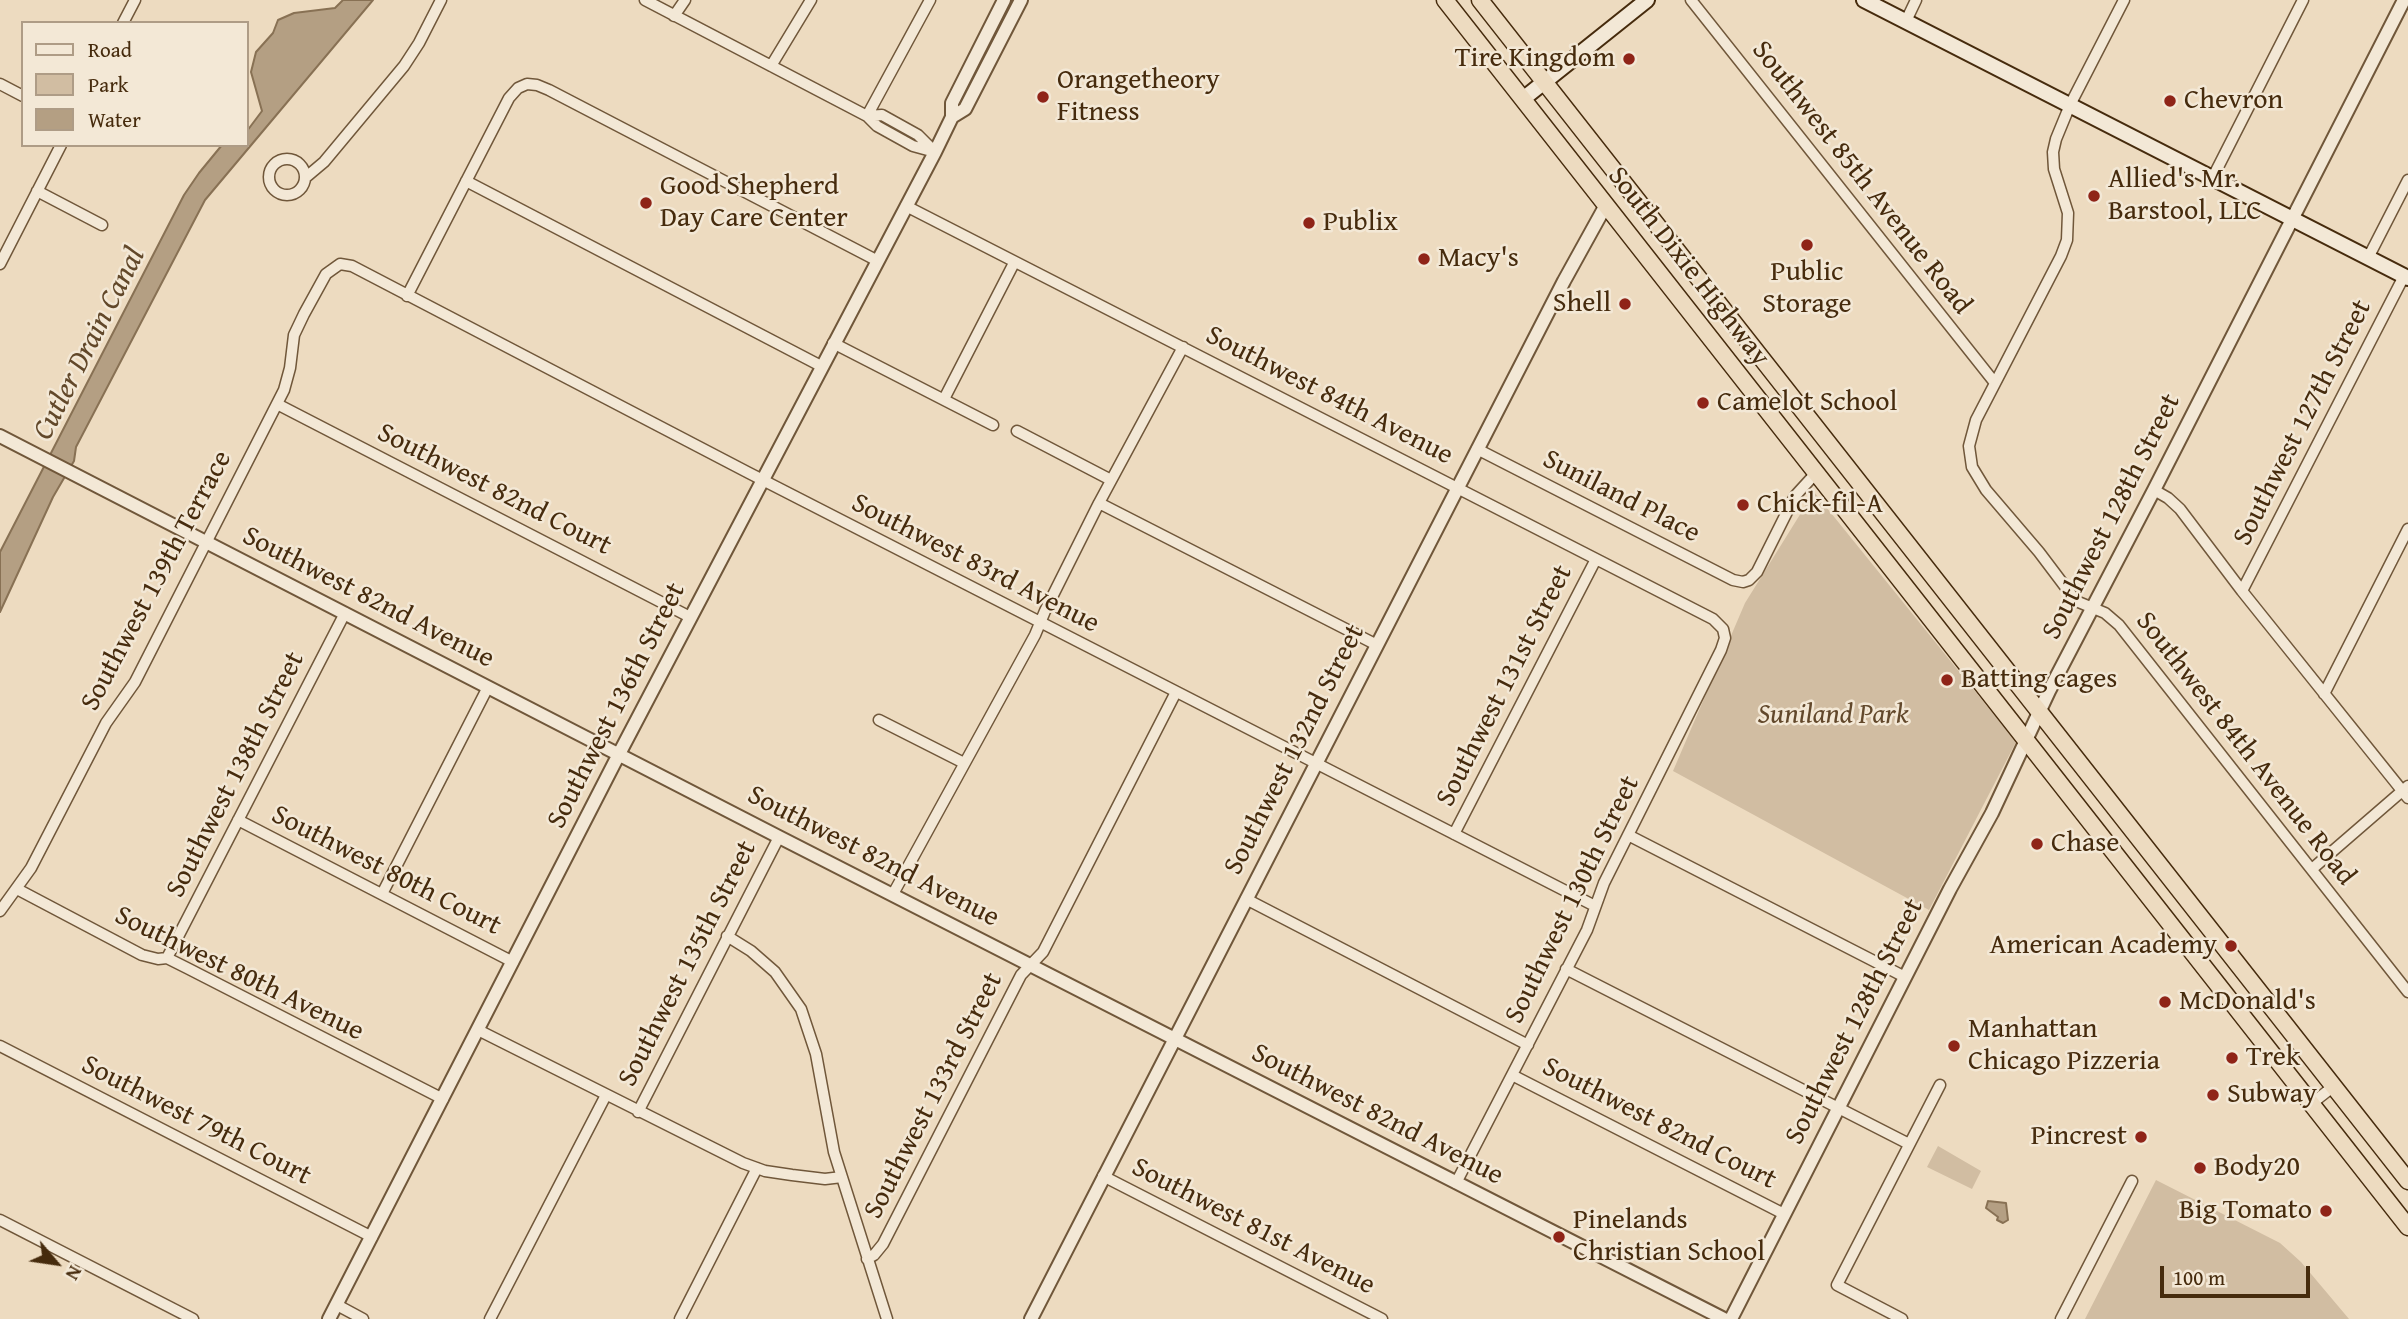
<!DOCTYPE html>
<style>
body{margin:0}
#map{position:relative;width:2408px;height:1319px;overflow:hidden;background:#eddbc0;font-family:"Gentium Book Plus",serif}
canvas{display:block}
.legend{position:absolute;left:21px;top:21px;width:228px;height:126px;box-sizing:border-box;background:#f3e8d6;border:2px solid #ae9c86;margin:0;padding:9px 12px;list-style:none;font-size:21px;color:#462b0d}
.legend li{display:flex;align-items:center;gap:14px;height:35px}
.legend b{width:35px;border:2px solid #ae9c86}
.north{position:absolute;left:21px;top:1228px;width:70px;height:70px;-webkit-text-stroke:5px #f3e8d6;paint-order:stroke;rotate:119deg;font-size:19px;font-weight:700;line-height:28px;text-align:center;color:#462b0d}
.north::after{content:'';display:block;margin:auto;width:24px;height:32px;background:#462b0d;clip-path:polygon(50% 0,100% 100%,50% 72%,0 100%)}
.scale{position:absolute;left:2160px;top:1266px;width:150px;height:32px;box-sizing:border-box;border:4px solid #462b0d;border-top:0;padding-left:9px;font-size:21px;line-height:24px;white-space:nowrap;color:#462b0d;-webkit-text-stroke:5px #f3e8d6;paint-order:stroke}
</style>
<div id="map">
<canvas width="2408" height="1319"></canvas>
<ul class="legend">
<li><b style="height:9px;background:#f3e8d6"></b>Road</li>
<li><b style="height:19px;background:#d1bda2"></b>Park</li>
<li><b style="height:19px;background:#b49f83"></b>Water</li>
</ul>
<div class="north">N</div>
<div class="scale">100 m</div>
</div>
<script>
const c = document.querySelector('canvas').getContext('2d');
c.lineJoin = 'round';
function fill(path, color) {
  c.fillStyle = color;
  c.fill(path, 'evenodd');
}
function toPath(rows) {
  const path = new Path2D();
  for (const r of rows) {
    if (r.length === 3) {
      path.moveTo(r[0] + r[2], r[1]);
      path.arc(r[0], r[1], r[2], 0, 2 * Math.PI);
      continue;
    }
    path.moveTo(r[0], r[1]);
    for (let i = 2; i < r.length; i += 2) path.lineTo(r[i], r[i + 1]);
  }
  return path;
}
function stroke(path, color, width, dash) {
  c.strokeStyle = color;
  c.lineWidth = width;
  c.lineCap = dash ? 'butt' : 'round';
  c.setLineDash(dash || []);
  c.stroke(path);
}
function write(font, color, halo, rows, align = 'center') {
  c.font = font + ' "Gentium Book Plus",serif';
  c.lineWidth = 5;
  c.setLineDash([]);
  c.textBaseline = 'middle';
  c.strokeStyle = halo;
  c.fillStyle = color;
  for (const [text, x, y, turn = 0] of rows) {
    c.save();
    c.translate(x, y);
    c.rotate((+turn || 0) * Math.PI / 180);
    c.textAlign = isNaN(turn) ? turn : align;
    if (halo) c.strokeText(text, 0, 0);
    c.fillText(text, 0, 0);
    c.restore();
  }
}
fill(toPath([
 [1814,492,2016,742,1929,910,1673,771,1745,603],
 [1938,1146,1981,1171,1972,1189,1927,1167],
 [2156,1180,2280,1243,2301,1262,2349,1319,2085,1319]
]), '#d1bda2');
const water = toPath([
 [343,0,373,0,205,200,76,447,74,461,53,497,0,612,0,552,184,195,199,173,222,145,247,145,247,131,262,111,251,72,256,52,273,33,278,20,294,13,335,8,343,0],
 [1988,1201,2006,1203,2008,1220,2003,1223,1997,1220,1998,1217,1986,1208,1988,1201]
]);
fill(water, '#b49f83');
stroke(water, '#887154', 2);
const minor = toPath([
 [645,0,867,116,930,0],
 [1691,0,1995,383],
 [2124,0,2070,105,2056,139,2053,152,2054,169,2068,213,2067,240,2061,256,1976,420,1969,446,1972,467,1986,490,2039,552,2076,601,2105,613,2119,625,2408,992],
 [674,16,685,0],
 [1906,21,1916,0],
 [123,23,135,0],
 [771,66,811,0],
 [0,84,23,96],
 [882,115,918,135,935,152,913,146,877,126,867,116,882,115],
 [287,177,18],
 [2213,177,2303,0],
 [305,178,324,162,404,66,419,43,441,0],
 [466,181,821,366],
 [37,191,102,225],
 [906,206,1596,559,1713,619,1723,629,1725,638,1721,650,1604,883,1587,930,1456,1183],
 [2368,258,2408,180],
 [0,264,61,145],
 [407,296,509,98,518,88,527,84,537,85,549,90,876,260],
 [833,343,993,425],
 [944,399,1014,263],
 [277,404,690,617],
 [1017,431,1111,480],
 [1477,449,1733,580,1743,582,1749,580,1757,572,1795,496,1816,473],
 [2154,490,2168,498,2180,509,2242,591,2408,798],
 [1099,503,1377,645],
 [2242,591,2404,276],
 [2324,694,2408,529],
 [879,720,964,763],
 [238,820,513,962],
 [1454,834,1596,559],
 [1628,835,1905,977],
 [2312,869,2408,786],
 [17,889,142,955,158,959,167,958,187,968,443,1099],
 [382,894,488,687],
 [893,894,1035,635,1045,611,1099,503,1183,347],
 [1246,899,1528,1045],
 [0,911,31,868,106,723,135,682,284,390,290,368,294,335,304,314,326,274,340,264,352,266,749,473,1595,906],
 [727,936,751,951,775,972,801,1009,816,1054,834,1152,887,1319],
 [167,958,345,613],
 [1566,969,1909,1144],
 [478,1030,743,1163,765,1171,792,1175,825,1179,842,1177],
 [0,1046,372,1237],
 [1512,1075,1784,1214],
 [2311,1104,2334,1086],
 [638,1112,779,837],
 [1103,1176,1382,1319],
 [0,1220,193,1319],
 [867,1259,874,1255,883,1244,1021,975,1043,952,1176,692],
 [337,1305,363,1319],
 [490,1319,606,1095],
 [680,1319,757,1168],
 [1902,1319,1837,1285,1940,1085],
 [2061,1319,2132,1181]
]);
const tertiary = toPath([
 [952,117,965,109,1021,0],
 [0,436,779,837,1724,1319],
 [329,1319,619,754,935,152,952,117,952,103,1004,0],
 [1031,1319,1564,281,1606,205],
 [1731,1319,1950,889,1992,813,2049,691,2154,490,2404,0]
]);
const secondary = toPath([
 [1864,0,2408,278],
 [1523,99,1647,0]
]);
const trunk = toPath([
 [1445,0,2408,1227],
 [1480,0,2408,1181]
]);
stroke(minor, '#70573a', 13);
stroke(tertiary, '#70573a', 16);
stroke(secondary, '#462b0d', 18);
stroke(trunk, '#462b0d', 19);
stroke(minor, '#f3e8d6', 10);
stroke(tertiary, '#f3e8d6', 12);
stroke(secondary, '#f3e8d6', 14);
stroke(trunk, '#eddbc0', 16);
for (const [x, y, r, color] of [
 [1629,59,7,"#8f2418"],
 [1043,97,7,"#8f2418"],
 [2170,101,7,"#8f2418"],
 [2094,196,7,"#8f2418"],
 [646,203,7,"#8f2418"],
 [1309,223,7,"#8f2418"],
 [1807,245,7,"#8f2418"],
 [1424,259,7,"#8f2418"],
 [1625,304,7,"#8f2418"],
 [1703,403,7,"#8f2418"],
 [1743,505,7,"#8f2418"],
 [1947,680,7,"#8f2418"],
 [2037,844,7,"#8f2418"],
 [2231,946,7,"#8f2418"],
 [2165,1002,7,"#8f2418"],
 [1954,1046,7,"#8f2418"],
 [2232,1058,7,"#8f2418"],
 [2213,1095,7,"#8f2418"],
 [2141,1137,7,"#8f2418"],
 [2200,1168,7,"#8f2418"],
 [2326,1211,7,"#8f2418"],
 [1559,1237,7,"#8f2418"]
]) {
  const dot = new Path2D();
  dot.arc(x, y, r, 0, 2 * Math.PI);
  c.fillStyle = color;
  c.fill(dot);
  stroke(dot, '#f3e8d6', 2.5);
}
write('28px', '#462b0d', '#f3e8d6', [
 ["Tire Kingdom",1615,59,"right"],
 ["Orangetheory",1057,81],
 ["Fitness",1057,113],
 ["Chevron",2184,101],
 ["Allied's Mr.",2108,180],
 ["Barstool, LLC",2108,212],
 ["Good Shepherd",660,187],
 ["Day Care Center",660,219],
 ["Publix",1323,223],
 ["Macy's",1438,259],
 ["Public",1807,273,"center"],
 ["Storage",1807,305,"center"],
 ["Shell",1611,304,"right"],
 ["Camelot School",1717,403],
 ["Chick-fil-A",1757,505],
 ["Batting cages",1961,680],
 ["Chase",2051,844],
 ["American Academy",2217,946,"right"],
 ["McDonald's",2179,1002],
 ["Manhattan",1968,1030],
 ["Chicago Pizzeria",1968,1062],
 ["Trek",2246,1058],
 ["Subway",2227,1095],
 ["Pincrest",2127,1137,"right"],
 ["Body20",2214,1168],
 ["Big Tomato",2312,1211,"right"],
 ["Pinelands",1573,1221],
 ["Christian School",1573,1253]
], 'left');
write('28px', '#462b0d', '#f3e8d6', [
 ["Southwest 85th Avenue Road",1861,178,52],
 ["South Dixie Highway",1688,267,52],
 ["Southwest 84th Avenue",1329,396,27],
 ["Southwest 127th Street",2303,423,-63],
 ["Southwest 82nd Court",494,490,27],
 ["Suniland Place",1621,497,27],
 ["Southwest 128th Street",2112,517,-63],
 ["Southwest 83rd Avenue",975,564,27],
 ["Southwest 139th Terrace",157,581,-62],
 ["Southwest 82nd Avenue",368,598,27],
 ["Southwest 131st Street",1505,686,-63],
 ["Southwest 136th Street",617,706,-63],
 ["Southwest 84th Avenue Road",2245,749,52],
 ["Southwest 132nd Street",1295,750,-63],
 ["Southwest 138th Street",236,775,-63],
 ["Southwest 82nd Avenue",873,857,27],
 ["Southwest 80th Court",386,871,27],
 ["Southwest 130th Street",1573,900,-64],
 ["Southwest 135th Street",688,964,-63],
 ["Southwest 80th Avenue",239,974,26],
 ["Southwest 128th Street",1855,1022,-63],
 ["Southwest 133rd Street",934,1096,-63],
 ["Southwest 82nd Avenue",1377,1115,27],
 ["Southwest 79th Court",196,1121,27],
 ["Southwest 82nd Court",1659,1124,27],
 ["Southwest 81st Avenue",1253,1227,27]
]);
write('italic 28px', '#62482b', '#f3e8d6', [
 ["Suniland Park",1833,716]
]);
write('italic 30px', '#62482a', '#f3e8d6', [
 ["Cutler Drain Canal",90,344,-63]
]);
</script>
